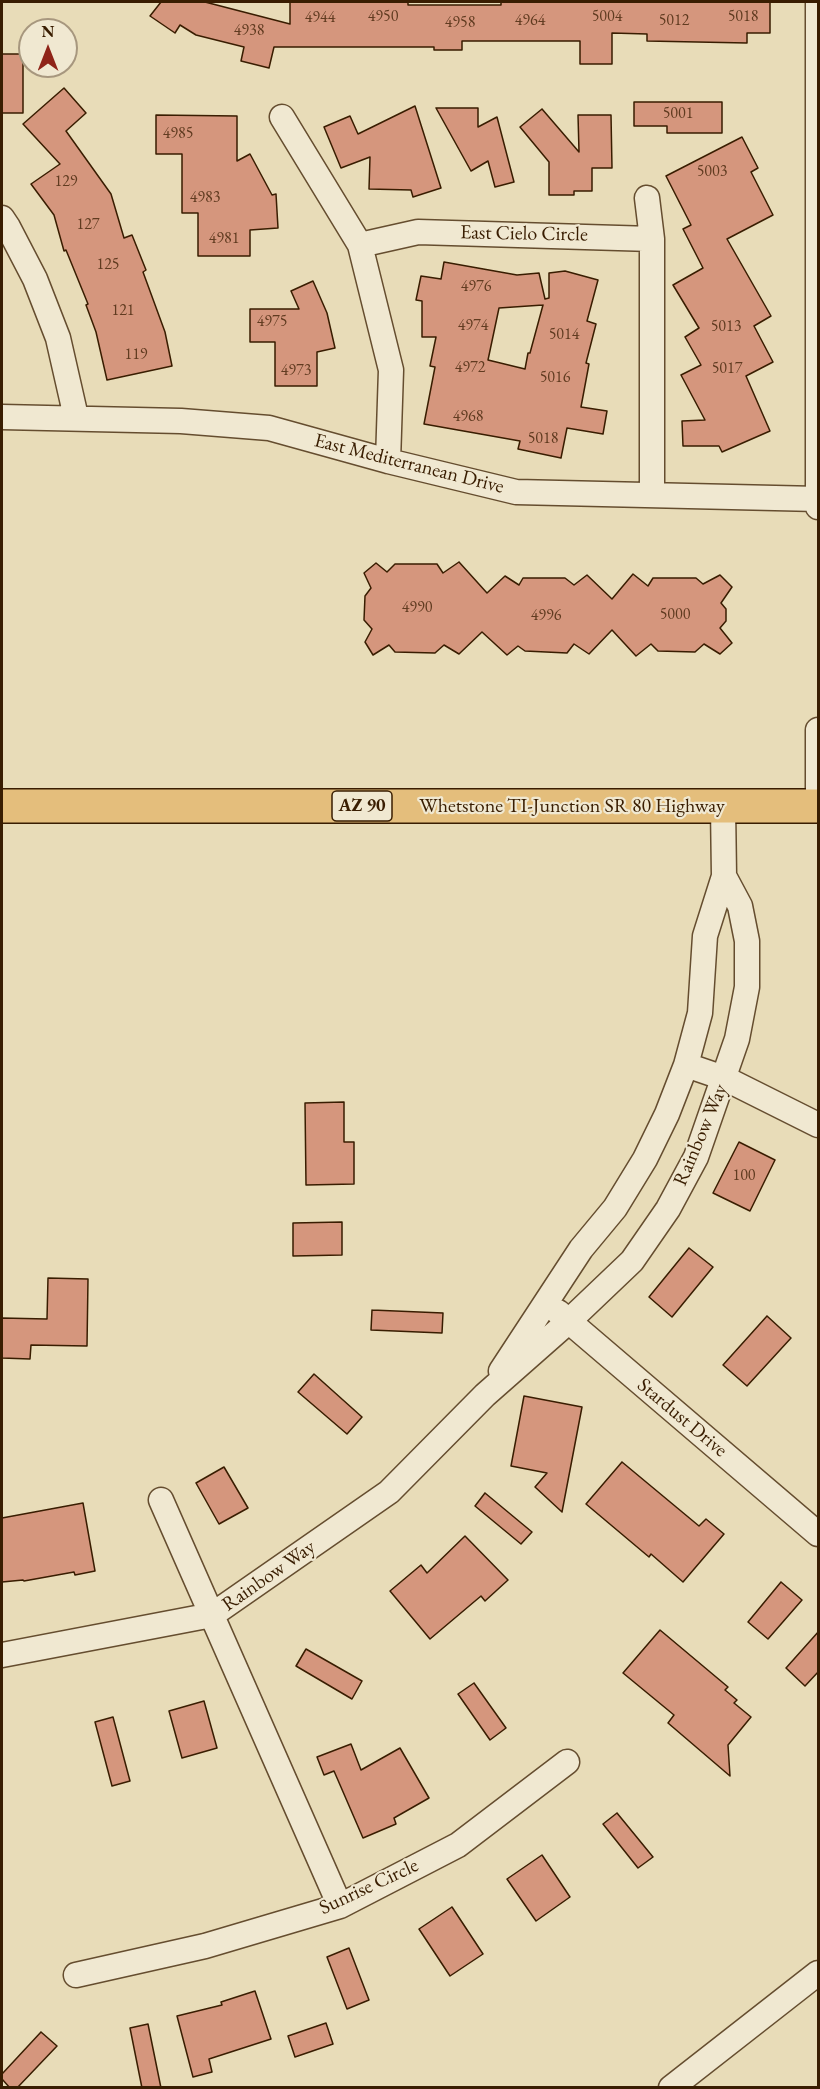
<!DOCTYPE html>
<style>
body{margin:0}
#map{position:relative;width:820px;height:2089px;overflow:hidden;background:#e8dcb8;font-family:"EB Garamond",serif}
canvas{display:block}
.frame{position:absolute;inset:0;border:3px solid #391d01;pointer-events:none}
.north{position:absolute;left:18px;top:18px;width:60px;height:60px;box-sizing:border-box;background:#f0e8d1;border:2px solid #a7977e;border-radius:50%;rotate:0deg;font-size:16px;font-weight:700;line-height:24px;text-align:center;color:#391d01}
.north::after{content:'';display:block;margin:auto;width:21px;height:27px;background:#8f2418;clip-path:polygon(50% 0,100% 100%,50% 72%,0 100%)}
</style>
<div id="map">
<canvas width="820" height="2089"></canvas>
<div class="frame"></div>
<div class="north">N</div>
</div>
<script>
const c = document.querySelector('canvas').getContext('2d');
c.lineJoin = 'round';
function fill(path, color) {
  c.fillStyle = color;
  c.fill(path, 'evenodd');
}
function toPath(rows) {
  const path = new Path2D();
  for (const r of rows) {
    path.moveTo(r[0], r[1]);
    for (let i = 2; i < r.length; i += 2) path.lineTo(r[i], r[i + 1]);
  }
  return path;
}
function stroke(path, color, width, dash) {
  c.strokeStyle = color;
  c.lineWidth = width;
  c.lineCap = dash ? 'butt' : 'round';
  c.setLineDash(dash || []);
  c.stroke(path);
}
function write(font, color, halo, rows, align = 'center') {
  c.font = font + ' "EB Garamond",serif';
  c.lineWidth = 4.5;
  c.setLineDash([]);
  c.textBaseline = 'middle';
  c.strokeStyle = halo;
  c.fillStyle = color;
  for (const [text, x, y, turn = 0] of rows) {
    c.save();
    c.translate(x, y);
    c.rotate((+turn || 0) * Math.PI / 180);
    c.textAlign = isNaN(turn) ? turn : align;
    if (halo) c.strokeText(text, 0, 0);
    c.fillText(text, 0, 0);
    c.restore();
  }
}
const building = toPath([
 [161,2,205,2,290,24,290,2,408,2,408,5,501,5,501,2,770,2,770,33,747,33,747,43,647,41,647,34,612,33,612,64,580,64,580,41,462,41,462,50,434,50,434,47,274,47,269,68,241,61,244,47,196,35,180,25,175,33,150,16,161,2],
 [2,54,23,54,23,113,2,113,2,54],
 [64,88,86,113,66,131,111,194,124,238,132,235,146,270,143,272,165,332,172,366,107,380,96,332,86,305,88,304,66,250,64,251,54,215,31,184,60,164,23,124,64,88],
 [634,102,722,102,722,133,667,133,667,126,634,126,634,102],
 [415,106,441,188,413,197,411,190,369,189,370,157,341,168,324,127,350,116,358,134,415,106],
 [436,108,478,108,478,127,497,117,514,182,495,187,488,161,471,171,436,108],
 [542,109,579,152,578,115,611,115,612,168,592,168,592,191,574,191,574,195,549,195,549,162,520,127,542,109],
 [156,115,237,116,237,161,250,154,272,195,276,194,278,228,250,230,250,256,198,256,198,213,182,213,182,154,156,154,156,115],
 [742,137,758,168,751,172,773,215,727,239,771,316,754,326,773,362,746,376,770,431,722,452,719,446,683,446,682,421,705,420,681,375,701,365,685,337,699,328,673,285,703,268,683,229,691,225,666,176,742,137],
 [444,262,517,275,539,273,545,299,549,298,549,273,565,271,598,280,587,321,596,324,586,363,589,364,581,407,607,411,603,434,567,428,561,458,518,449,520,441,424,424,435,367,430,366,436,337,422,337,422,301,416,300,421,276,441,279,444,262],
 [543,305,530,353,528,353,525,369,488,360,499,308,543,305],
 [313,281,327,313,335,348,317,352,317,386,275,386,275,342,250,342,250,309,299,309,291,291,313,281],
 [459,562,487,593,505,576,519,585,523,578,565,578,574,585,587,575,612,599,633,574,648,586,653,578,696,578,703,584,720,575,732,587,721,603,726,609,726,621,720,628,732,643,720,654,704,644,695,652,658,651,651,644,636,656,612,630,589,654,574,644,567,653,525,651,518,646,507,655,482,632,459,654,444,645,435,653,395,652,389,645,373,655,365,642,372,629,364,620,365,596,371,588,364,573,376,563,387,572,395,564,437,564,443,573,459,562],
 [344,1102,344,1142,354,1142,354,1184,306,1185,305,1103,344,1102],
 [739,1142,775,1160,750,1211,713,1193,739,1142],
 [342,1222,342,1255,293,1256,293,1223,342,1222],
 [689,1248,713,1267,672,1317,649,1297,689,1248],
 [48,1278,88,1279,87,1346,31,1345,30,1359,2,1358,2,1318,47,1319,48,1278],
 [372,1310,443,1313,442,1333,371,1330,372,1310],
 [767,1316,791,1338,747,1386,723,1365,767,1316],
 [314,1374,362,1417,347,1434,298,1392,314,1374],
 [524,1396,582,1407,562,1512,535,1487,547,1473,511,1466,524,1396],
 [622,1462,699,1526,706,1519,724,1534,683,1582,651,1554,649,1557,586,1504,622,1462],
 [224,1467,248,1508,219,1524,196,1483,224,1467],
 [485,1493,532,1532,521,1544,475,1506,485,1493],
 [83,1503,95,1571,75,1575,74,1572,24,1581,23,1580,2,1582,2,1518,83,1503],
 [465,1536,508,1580,485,1601,481,1596,430,1639,390,1591,421,1565,427,1573,465,1536],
 [781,1582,802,1600,768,1639,748,1622,781,1582],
 [660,1630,728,1687,725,1690,737,1700,734,1703,751,1717,728,1745,730,1776,668,1723,674,1715,623,1673,660,1630],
 [819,1631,819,1671,805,1686,786,1668,819,1631],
 [306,1649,362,1681,352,1699,296,1666,306,1649],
 [474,1683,506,1728,490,1740,458,1694,474,1683],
 [204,1701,217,1748,182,1758,169,1711,204,1701],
 [113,1717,130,1781,112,1786,95,1722,113,1717],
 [351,1744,361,1770,400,1748,429,1798,394,1818,396,1824,363,1838,334,1771,324,1775,317,1757,351,1744],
 [617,1813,653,1857,638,1868,603,1824,617,1813],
 [542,1855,570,1897,536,1921,507,1879,542,1855],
 [452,1907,483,1954,450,1976,419,1929,452,1907],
 [349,1948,369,2000,347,2009,327,1957,349,1948],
 [255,1991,271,2039,209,2059,212,2072,193,2077,177,2016,222,2005,221,2002,255,1991],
 [326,2023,333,2044,295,2057,288,2036,326,2023],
 [148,2024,161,2088,142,2088,130,2028,148,2024],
 [41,2032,57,2046,17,2088,10,2088,2,2079,2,2074,41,2032]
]);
fill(building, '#d5967d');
stroke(building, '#391d01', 1.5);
const street = toPath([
 [818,2,818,507],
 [282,117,360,245,391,370,388,461],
 [647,198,652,239],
 [2,218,8,227,35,279,58,338,76,417],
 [360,245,418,232,652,239,652,495],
 [2,417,181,421,269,428,388,461,516,492,818,499],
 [818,806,818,730],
 [686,1065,724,1078,818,1125],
 [558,1312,818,1534],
 [501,1371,581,1249,615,1208,645,1159,667,1114,686,1065,700,1013,705,936,724,876,723,807],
 [161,1500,340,1906],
 [2,1655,212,1615,389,1492,485,1395,569,1321,632,1261,668,1209,696,1157,737,1039,747,987,747,941,740,906,724,876],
 [76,1975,205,1946,340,1906,458,1845,567,1762],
 [671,2088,818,1973]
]);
const highway = toPath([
 [2,806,818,806]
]);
stroke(street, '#654d2f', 27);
stroke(highway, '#391d01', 36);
stroke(street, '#f0e8d1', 24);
stroke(highway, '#e4be7c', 33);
write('16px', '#603b20', null, [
 ["4950",383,17],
 ["5004",607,17],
 ["5018",743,17],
 ["4944",320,18],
 ["4964",530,21],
 ["5012",674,21],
 ["4958",460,23],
 ["4938",249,31],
 ["5001",678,114],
 ["4985",178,134],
 ["5003",712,172],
 ["129",66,182],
 ["4983",205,198],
 ["127",88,225],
 ["4981",224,239],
 ["125",108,265],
 ["4976",476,287],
 ["121",123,311],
 ["4975",272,322],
 ["4974",473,326],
 ["5013",726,327],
 ["5014",564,335],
 ["119",136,355],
 ["4972",470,368],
 ["5017",727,369],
 ["4973",296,371],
 ["5016",555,378],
 ["4968",468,417],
 ["5018",543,439],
 ["4990",417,608],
 ["5000",675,615],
 ["4996",546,616],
 ["100",744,1176]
]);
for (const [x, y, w] of [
 [362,806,60]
]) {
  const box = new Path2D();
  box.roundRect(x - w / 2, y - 15, w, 30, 4.5);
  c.fillStyle = '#f0e8d1';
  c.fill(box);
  stroke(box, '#391d01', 1.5);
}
write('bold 18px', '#391d01', null, [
 ["AZ 90",362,806]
]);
write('20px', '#391d01', '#f0e8d1', [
 ["East Cielo Circle",524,234,1],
 ["East Mediterranean Drive",409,464,14],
 ["Whetstone TI-Junction SR 80 Highway",572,807],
 ["Rainbow Way",701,1135,-67],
 ["Stardust Drive",682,1418,40],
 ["Rainbow Way",269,1576,-35],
 ["Sunrise Circle",369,1887,-25]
]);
</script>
